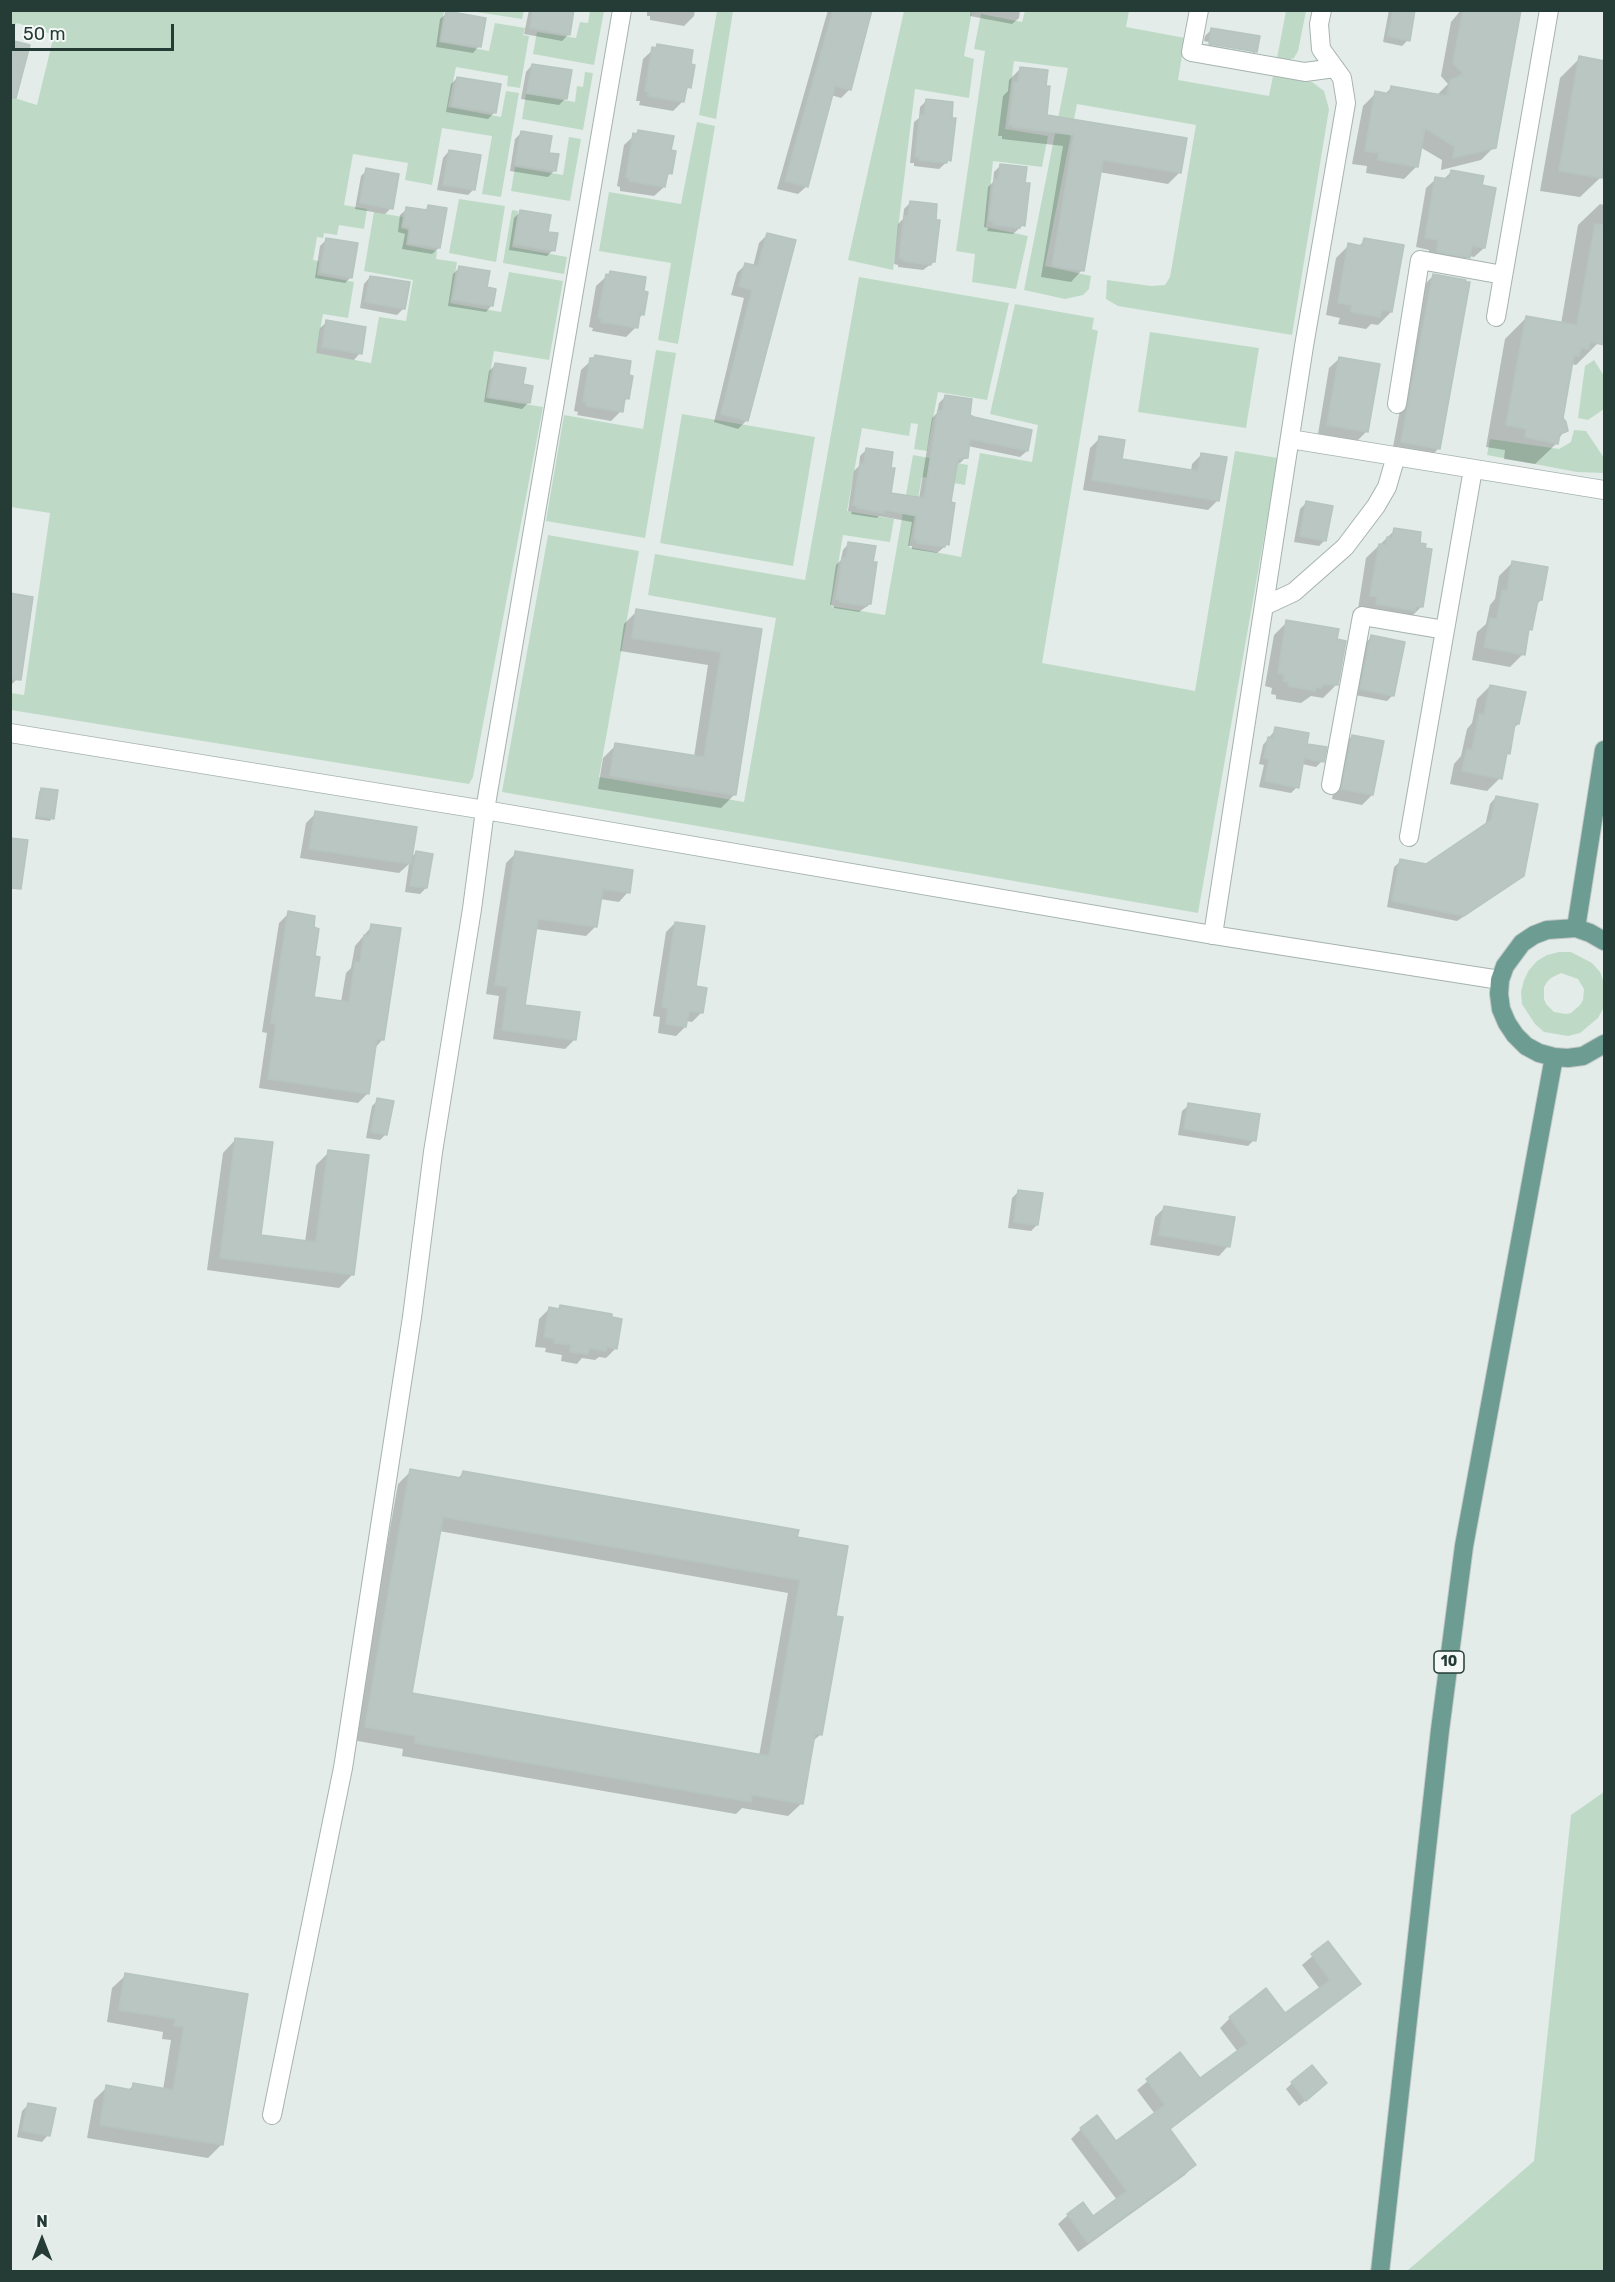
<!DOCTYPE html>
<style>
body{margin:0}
#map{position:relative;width:1615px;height:2282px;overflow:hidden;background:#e3ece8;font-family:Rubik,sans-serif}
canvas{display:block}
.frame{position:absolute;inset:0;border:12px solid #253b36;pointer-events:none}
.north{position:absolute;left:12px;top:2210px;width:60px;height:60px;-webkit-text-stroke:4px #f4f8f6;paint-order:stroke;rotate:0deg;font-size:16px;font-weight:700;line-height:24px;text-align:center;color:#253b36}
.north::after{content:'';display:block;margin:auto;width:21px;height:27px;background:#253b36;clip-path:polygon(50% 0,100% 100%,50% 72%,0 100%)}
.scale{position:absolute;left:12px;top:24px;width:162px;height:27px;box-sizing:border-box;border:3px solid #253b36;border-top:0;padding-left:8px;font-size:18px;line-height:21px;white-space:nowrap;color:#253b36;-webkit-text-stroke:4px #f4f8f6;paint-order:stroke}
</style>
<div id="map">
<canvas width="1615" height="2282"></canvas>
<div class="frame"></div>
<div class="north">N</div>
<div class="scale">50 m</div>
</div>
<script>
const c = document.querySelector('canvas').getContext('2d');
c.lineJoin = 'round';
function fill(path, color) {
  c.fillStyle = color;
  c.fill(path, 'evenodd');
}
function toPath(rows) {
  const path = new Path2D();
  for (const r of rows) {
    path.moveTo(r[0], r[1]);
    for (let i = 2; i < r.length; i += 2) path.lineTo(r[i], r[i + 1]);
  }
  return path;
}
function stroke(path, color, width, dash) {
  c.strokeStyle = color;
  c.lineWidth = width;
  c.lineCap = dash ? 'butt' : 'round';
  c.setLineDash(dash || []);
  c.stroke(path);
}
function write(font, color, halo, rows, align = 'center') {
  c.font = font + ' Rubik,sans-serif';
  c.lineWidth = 5;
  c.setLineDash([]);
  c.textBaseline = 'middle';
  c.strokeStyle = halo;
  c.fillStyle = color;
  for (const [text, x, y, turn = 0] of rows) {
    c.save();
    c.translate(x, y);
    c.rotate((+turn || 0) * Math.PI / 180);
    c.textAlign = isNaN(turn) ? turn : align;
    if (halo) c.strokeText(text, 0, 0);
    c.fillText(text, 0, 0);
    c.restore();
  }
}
fill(toPath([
 [10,11,444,11,439,42,489,51,495,23,525,28,523,35,529,36,520,88,507,86,508,76,456,67,448,107,501,117,506,91,519,93,501,197,482,194,492,136,442,128,432,185,405,180,408,163,353,154,344,205,367,209,364,229,339,225,337,235,324,233,323,238,317,237,313,260,319,261,317,275,354,282,348,318,323,314,316,353,371,363,379,317,406,321,413,280,364,271,374,212,403,217,401,228,408,230,406,245,437,251,436,259,457,262,450,303,501,312,509,272,563,281,549,360,494,351,486,398,543,407,473,777,469,784,11,710,11,693,24,695,50,513,11,507,11,97,37,105,54,35,17,23,11,29],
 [470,11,524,11,522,19],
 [590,11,604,11,594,65,533,54,537,32,576,38,580,22,588,23],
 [717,11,733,11,716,119,699,115],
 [904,11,972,11,964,56,974,59,969,98,915,89,893,270,848,260],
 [1025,11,1129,11,1126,27,1185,38,1178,80,1269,96,1273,76,1312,82,1324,91,1329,109,1292,335,1118,306,1106,299,1107,280,1151,286,1165,285,1170,277,1196,125,1077,104,1045,266,1091,276,1089,289,1083,295,1065,299,1024,290,1068,68,1014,61,1005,129,1048,136,1042,167,993,161,986,227,1028,236,1016,289,972,282,975,254,956,251,985,51,974,49,981,14,1022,22],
 [1286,11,1306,11,1298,51,1294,58,1288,60,1277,58],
 [585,72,593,73,583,130,522,119,526,94,575,102,577,86,583,87],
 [697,122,715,126,678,344,658,340,671,263,599,251,609,192,681,204],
 [569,137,581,139,570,201,511,191,515,167,563,175],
 [459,199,505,206,496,262,449,253],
 [512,210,518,211,512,247,567,257,564,274,503,263],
 [859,277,1009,303,987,400,938,392,927,451,914,449,918,424,911,423,909,436,862,428,847,511,894,519,890,542,843,535,831,606,885,615,913,455,968,465,965,485,922,477,909,547,961,557,980,453,1032,462,1038,425,990,414,1015,304,1094,318,1092,329,1098,331,1042,663,1195,691,1235,451,1278,458,1198,913,502,792,548,535,639,551,599,777,744,802,776,618,648,595,655,554,805,580],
 [1150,332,1259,348,1246,428,1138,412],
 [656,350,676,353,645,538,546,521,564,415,643,429],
 [1594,360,1604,376,1604,409,1588,420,1578,418,1585,366],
 [682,414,815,437,793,566,660,543],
 [1574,430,1586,431,1604,458,1604,473,1577,472,1487,455,1490,439,1559,449,1571,442],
 [1559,952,1571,952,1592,963,1600,972,1604,983,1604,1007,1598,1018,1580,1033,1568,1036,1544,1032,1535,1024,1522,1004,1521,992,1524,980,1529,970,1537,961,1547,955],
 [1561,973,1578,979,1584,989,1583,1000,1580,1005,1571,1013,1566,1014,1554,1012,1546,1004,1544,999,1544,987,1547,982,1551,978],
 [1604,1792,1604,2271,1407,2271,1534,2161,1571,1815]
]), '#bedac7');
fill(toPath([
 [529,10,572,10,568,35,562,41,524,34],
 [647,10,695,10,694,16,684,26,650,20,650,16,647,16],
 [828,10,871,10,850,89,841,98,831,95,807,186,798,194,777,189],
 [971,10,1020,10,1019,18,1012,24,970,16],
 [1389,10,1414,10,1408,40,1402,46,1383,42],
 [1461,10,1506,10,1494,147,1481,160,1441,170,1442,160,1420,147,1417,166,1404,179,1366,173,1367,166,1352,164,1363,106,1376,93,1385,94,1391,88,1438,94,1448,84,1441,76,1451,22],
 [447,13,479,46,473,53,436,47,440,19],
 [1212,29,1259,37,1256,51,1250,58,1203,50,1204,44,1253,53,1253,50,1204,41,1205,36],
 [657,46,689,87,684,92,683,101,673,111,639,105,640,101,636,101,643,59],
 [1580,58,1600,178,1580,197,1540,191,1560,78],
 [532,65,570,71,565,99,559,105,521,99,526,72],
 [1021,68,1045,116,1180,172,1168,184,1099,172,1082,270,1071,282,1041,277,1063,146,1002,139,1002,136,998,136,1003,96,1008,91,1009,80],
 [457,78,494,113,488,119,446,112,451,84],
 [926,101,949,160,939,169,914,166,914,163,910,163,914,122,919,118,920,107],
 [638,132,670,151,670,173,665,178,664,187,654,196,620,191,620,187,617,186,624,145],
 [521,133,554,171,548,177,510,171,515,139],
 [449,151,474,189,468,195,437,190,443,158],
 [1000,166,1024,184,1023,225,1013,234,987,231,988,228,984,227,988,187,993,182,994,172],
 [367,170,391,208,385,214,355,209,361,176],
 [1451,172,1481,186,1484,248,1474,257,1469,256,1458,267,1428,261,1429,250,1416,247,1426,188,1436,179,1443,180],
 [911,202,934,262,923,270,898,267,898,265,894,264,898,224,903,219,904,209],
 [1600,204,1604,205,1604,337,1576,365,1572,364,1561,419,1566,430,1558,439,1557,443,1535,464,1504,459,1505,450,1486,447,1505,339,1526,318,1561,324,1578,225],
 [429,207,439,248,432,254,402,249,405,234,398,232,400,215,407,209,424,211],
 [520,212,546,233,553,250,547,256,509,250,514,218],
 [767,235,747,420,738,429,714,422,744,298,731,295,737,273,745,265,753,267,759,243],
 [327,239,351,277,345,283,315,278,320,246],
 [1365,240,1391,312,1378,325,1371,324,1366,329,1338,324,1340,318,1326,315,1336,258,1349,245,1358,247],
 [459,268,485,289,492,305,486,312,448,306,453,274],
 [610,273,643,314,638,319,636,327,626,337,592,331,593,328,589,327,596,286],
 [1434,275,1439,448,1429,458,1392,452,1424,285],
 [370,277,404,308,397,315,360,308,364,284],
 [327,322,360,353,354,360,316,353,320,328],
 [595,357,628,398,622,403,621,411,611,421,577,415,578,412,574,411,581,370],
 [1339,359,1367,431,1357,441,1318,434,1329,368],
 [495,365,521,386,528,403,522,409,484,402,489,371],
 [945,397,968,416,1027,451,1020,457,968,446,966,457,960,463,956,464,950,504,948,544,937,553,912,549,912,546,908,546,912,522,879,516,877,518,851,514,852,512,848,511,854,471,859,466,860,456,866,450,890,494,919,499,932,418,937,413,939,403],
 [1100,438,1120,460,1191,471,1192,464,1202,454,1218,500,1208,510,1083,490,1090,448],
 [1306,503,1325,540,1319,546,1294,542,1300,509],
 [1395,530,1424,549,1430,550,1421,607,1408,620,1358,609,1366,558],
 [849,543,870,604,859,612,834,608,834,606,830,605,836,565,841,560,843,550],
 [1513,562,1541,600,1536,605,1523,654,1510,667,1472,660,1477,632,1486,624,1490,605,1495,599,1499,576],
 [10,595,19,677,10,686],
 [637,611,760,630,734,795,721,808,598,789,603,758,616,745,694,757,708,665,620,651,624,624],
 [1287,622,1336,640,1337,684,1323,698,1311,696,1301,703,1276,699,1276,695,1271,694,1272,688,1265,686,1274,635],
 [1372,637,1393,695,1387,701,1355,695,1365,643],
 [1490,686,1518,724,1513,729,1508,753,1504,757,1500,778,1487,791,1450,784,1454,764,1461,756,1467,729,1472,723,1477,699],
 [1276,729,1305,745,1322,761,1316,767,1302,764,1297,787,1291,793,1259,787,1264,765,1259,764,1263,745],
 [1352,736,1372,795,1362,805,1332,799,1342,746],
 [41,789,52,818,50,821,35,819,39,792],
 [1496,797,1522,875,1515,882,1457,921,1387,907,1394,867,1401,861,1426,866,1485,826,1490,804],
 [316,813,410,859,416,852,426,888,420,894,405,892,409,864,399,873,300,858,306,823],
 [516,853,628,892,619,902,600,899,595,927,586,936,535,929,523,1006,575,1039,565,1049,493,1039,499,996,486,994,506,863],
 [289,913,313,957,312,998,341,1002,346,973,351,968,355,946,372,926,383,1039,375,1048,368,1093,358,1103,259,1088,267,1033,262,1032,279,923],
 [675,923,701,1013,692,1022,686,1021,685,1027,676,1036,658,1033,660,1017,653,1016,666,932],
 [378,1100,386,1134,380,1140,366,1138,372,1106],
 [1189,1105,1254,1140,1248,1146,1178,1135,1182,1111],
 [236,1139,259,1236,305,1242,316,1165,329,1152,368,1157,352,1275,339,1288,207,1270,223,1153],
 [1018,1192,1037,1225,1031,1231,1008,1228,1012,1198],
 [1165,1207,1228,1246,1219,1256,1150,1245,1155,1217],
 [560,1307,616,1348,606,1358,599,1357,595,1360,582,1358,577,1364,561,1361,562,1355,545,1352,546,1348,535,1347,539,1319,549,1309,557,1310],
 [411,1471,457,1479,463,1473,796,1538,834,1618,821,1734,812,1742,802,1803,788,1816,742,1808,736,1814,402,1756,403,1749,352,1740,398,1484],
 [439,1531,788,1593,759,1756,410,1694],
 [1328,1943,1359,1984,1349,1993,1169,2130,1194,2165,1185,2175,1078,2252,1058,2224,1068,2215,1092,2218,1117,2200,1071,2139,1081,2129,1116,2143,1155,2114,1137,2090,1180,2054,1199,2080,1238,2052,1220,2028,1230,2018,1285,2016,1320,1989,1302,1965],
 [126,1975,247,1995,221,2145,208,2158,87,2138,94,2100,107,2087,128,2090,134,2085,163,2090,171,2040,162,2039,163,2032,107,2022,112,1988],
 [1292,2083,1319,2089,1299,2106,1286,2089],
 [29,2104,48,2135,42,2142,17,2137,22,2111]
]), '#0003');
const building = toPath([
 [533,10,574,10,570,35,530,28,533,10],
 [833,10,872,10,851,90,835,86,808,187,785,181,833,10],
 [1393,10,1415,10,1410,41,1388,36,1393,10],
 [1463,10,1521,10,1496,148,1453,158,1455,147,1425,128,1418,167,1378,160,1379,153,1365,151,1375,91,1390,94,1391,86,1447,96,1450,80,1463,74,1453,63,1463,10],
 [446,11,486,18,481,47,441,41,446,11],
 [1211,28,1260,36,1257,52,1209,44,1211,28],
 [10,40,30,45,16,98,10,97,10,40],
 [657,44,693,50,691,64,695,65,691,88,687,87,684,102,648,96,649,92,645,91,652,47,656,48,657,44],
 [1579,56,1605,61,1605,162,1602,178,1559,171,1579,56],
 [532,64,572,70,567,99,527,93,532,64],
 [1020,67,1048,70,1046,86,1050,86,1047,115,1187,138,1181,173,1103,160,1084,271,1052,266,1074,135,1013,127,1013,125,1009,125,1014,82,1018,83,1020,67],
 [457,77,501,84,496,113,452,106,457,77],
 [926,99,953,102,952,118,956,118,951,161,947,160,947,163,919,160,919,157,915,157,920,115,924,115,926,99],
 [638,130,674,136,671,150,676,151,672,174,668,173,665,187,629,181,629,178,626,177,633,133,637,134,638,130],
 [521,131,552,136,549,153,559,154,556,171,515,165,521,131],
 [449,150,481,155,475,190,443,185,449,150],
 [1000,164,1027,167,1025,183,1030,183,1025,226,1021,225,1020,228,993,225,993,222,989,221,994,179,998,180,1000,164],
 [366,168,399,174,393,209,360,203,366,168],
 [1451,170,1484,176,1482,185,1496,188,1485,248,1472,246,1470,258,1437,252,1438,240,1425,238,1435,177,1449,179,1451,170],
 [910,201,937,204,936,220,940,220,935,262,931,262,931,265,903,261,903,259,899,258,904,216,908,216,910,201],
 [428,205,447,208,440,248,408,243,410,228,403,226,406,207,427,210,428,205],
 [520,210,551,215,548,232,558,233,555,251,514,244,520,210],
 [1595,224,1605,225,1605,345,1590,342,1589,349,1581,348,1579,356,1574,355,1563,418,1566,422,1568,431,1560,434,1558,444,1525,437,1526,429,1506,425,1526,316,1577,325,1595,224],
 [767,233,796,240,748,421,721,414,752,290,739,286,745,263,758,266,767,233],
 [326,238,358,243,352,278,320,272,326,238],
 [1364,238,1404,245,1392,312,1382,310,1380,317,1351,312,1352,305,1338,303,1348,243,1362,246,1364,238],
 [459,266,490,271,487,287,496,289,493,306,453,300,459,266],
 [610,271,646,277,644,291,648,292,644,315,640,314,638,328,601,322,602,318,598,318,606,274,609,275,610,271],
 [1433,274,1466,280,1465,282,1470,282,1440,449,1401,442,1433,274],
 [370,276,410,282,405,309,365,302,370,276],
 [326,320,366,327,362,354,322,347,326,320],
 [595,355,631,361,629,375,633,376,629,399,625,398,623,412,586,406,587,402,583,402,590,358,594,358,595,355],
 [1339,357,1380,364,1368,432,1327,425,1339,357],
 [495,363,526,368,523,384,533,386,530,403,489,397,495,363],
 [945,395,972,399,970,415,974,417,1032,430,1028,451,970,439,968,458,958,459,951,502,955,503,949,545,945,544,945,547,917,543,918,540,914,540,917,516,885,510,884,513,857,508,857,506,853,505,860,463,864,464,866,448,893,452,891,468,895,468,891,493,924,498,938,410,942,411,945,395],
 [1099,436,1125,440,1122,459,1198,471,1201,453,1227,457,1219,501,1092,480,1099,436],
 [1306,501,1333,506,1326,541,1300,536,1306,501],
 [1394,528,1421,532,1420,543,1426,544,1425,548,1432,549,1423,607,1416,606,1415,611,1376,604,1377,597,1370,596,1379,544,1386,545,1387,537,1392,538,1394,528],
 [848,542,876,546,873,562,877,562,871,604,867,604,867,606,839,602,840,600,836,599,842,557,846,558,848,542],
 [1512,561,1548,567,1542,600,1538,600,1532,630,1529,629,1525,655,1484,647,1490,618,1497,619,1502,590,1507,591,1512,561],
 [10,593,33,597,21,680,10,679,10,593],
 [636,609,762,629,736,795,610,776,615,743,704,757,721,652,632,638,636,609],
 [1286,620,1339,629,1337,639,1346,641,1338,685,1323,684,1322,688,1316,687,1315,691,1288,686,1289,682,1283,681,1285,675,1278,673,1286,620],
 [1371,635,1405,642,1394,696,1360,689,1371,635],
 [1490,685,1526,692,1519,724,1515,724,1510,754,1507,753,1502,779,1462,771,1467,749,1472,750,1479,714,1484,715,1490,685],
 [1275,727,1309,733,1307,744,1327,747,1324,762,1304,758,1299,788,1265,781,1269,759,1264,758,1268,737,1273,738,1275,727],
 [1352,735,1384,741,1373,795,1341,789,1352,735],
 [41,788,58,790,54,819,37,816,41,788],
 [1496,796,1538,804,1524,876,1464,916,1392,901,1400,859,1426,864,1491,820,1496,796],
 [315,811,417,827,411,864,309,849,315,811],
 [10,838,28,840,21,889,10,888,10,838],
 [416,851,433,854,427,888,410,886,416,851],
 [515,851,633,870,630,893,603,889,597,927,538,919,525,1005,580,1012,576,1040,502,1030,508,987,495,985,515,851],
 [288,911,315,916,314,927,319,929,315,956,320,957,314,997,349,1002,355,962,360,963,364,935,369,936,371,924,401,928,384,1040,377,1039,369,1094,268,1079,276,1024,271,1023,288,911],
 [675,922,705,926,696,986,707,988,703,1013,689,1011,686,1027,666,1024,668,1008,662,1007,675,922],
 [377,1098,394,1101,387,1135,371,1132,377,1098],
 [1188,1103,1260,1114,1256,1141,1184,1129,1188,1103],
 [235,1138,273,1142,261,1235,316,1242,328,1150,369,1155,354,1275,220,1258,235,1138],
 [1018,1190,1043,1193,1038,1225,1014,1222,1018,1190],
 [1164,1206,1235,1217,1230,1247,1159,1235,1164,1206],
 [560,1305,612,1314,612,1317,622,1319,617,1349,607,1347,606,1351,589,1348,588,1354,570,1352,571,1345,554,1343,555,1339,544,1337,549,1307,559,1309,560,1305],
 [410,1469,461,1478,463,1471,799,1530,797,1537,848,1546,836,1616,843,1617,822,1735,815,1734,803,1804,752,1795,751,1802,415,1743,416,1736,365,1727,410,1469],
 [443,1517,800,1580,769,1756,412,1693,443,1517],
 [1328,1941,1361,1984,1170,2129,1196,2165,1088,2243,1067,2214,1083,2202,1093,2216,1127,2191,1080,2128,1097,2115,1116,2141,1165,2105,1146,2079,1180,2052,1200,2078,1248,2043,1229,2017,1266,1988,1285,2013,1330,1980,1311,1954,1328,1941],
 [125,1973,248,1994,223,2145,100,2125,106,2085,132,2090,133,2083,173,2090,184,2027,174,2026,176,2019,119,2010,125,1973],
 [1312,2065,1327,2083,1306,2101,1291,2082,1312,2065],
 [28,2103,56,2108,50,2136,22,2131,28,2103]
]);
fill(building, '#b9c6c1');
stroke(building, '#b6c5bf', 1.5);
const minor = toPath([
 [1199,10,1191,52,1305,72,1335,68],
 [1496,317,1549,10],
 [1397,404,1420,260,1503,275],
 [1290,439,1604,490],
 [1264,606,1294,592,1345,547,1376,506,1387,487,1396,456],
 [1331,785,1362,616,1445,630],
 [1409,837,1473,469],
 [1213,935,1304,346,1346,103,1342,78,1321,49,1319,24,1322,10],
 [272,2115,343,1768,412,1317,433,1152,472,909,485,810,622,10]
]);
const tertiary = toPath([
 [10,733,485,810,1213,935,1500,980]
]);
const primary = toPath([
 [1576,928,1604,750],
 [1604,941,1590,933,1576,928,1547,930,1534,935,1522,943,1505,966,1500,980,1499,994,1501,1009,1507,1023,1515,1035,1526,1046,1539,1053,1554,1057,1568,1058,1583,1056,1604,1044],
 [1380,2272,1440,1730,1464,1546,1554,1057]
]);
stroke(minor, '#a6b3af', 20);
stroke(tertiary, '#a6b3af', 20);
stroke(primary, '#c2c8c7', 20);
stroke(minor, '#fff', 18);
stroke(tertiary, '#fff', 18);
stroke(primary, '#6c9c92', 18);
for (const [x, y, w] of [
 [1449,1662,30]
]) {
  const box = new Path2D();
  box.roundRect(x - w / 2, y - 11, w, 22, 4.5);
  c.fillStyle = '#f4f8f6';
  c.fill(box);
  stroke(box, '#253b36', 1.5);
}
write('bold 14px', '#253b36', null, [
 ["10",1449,1662]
]);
</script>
